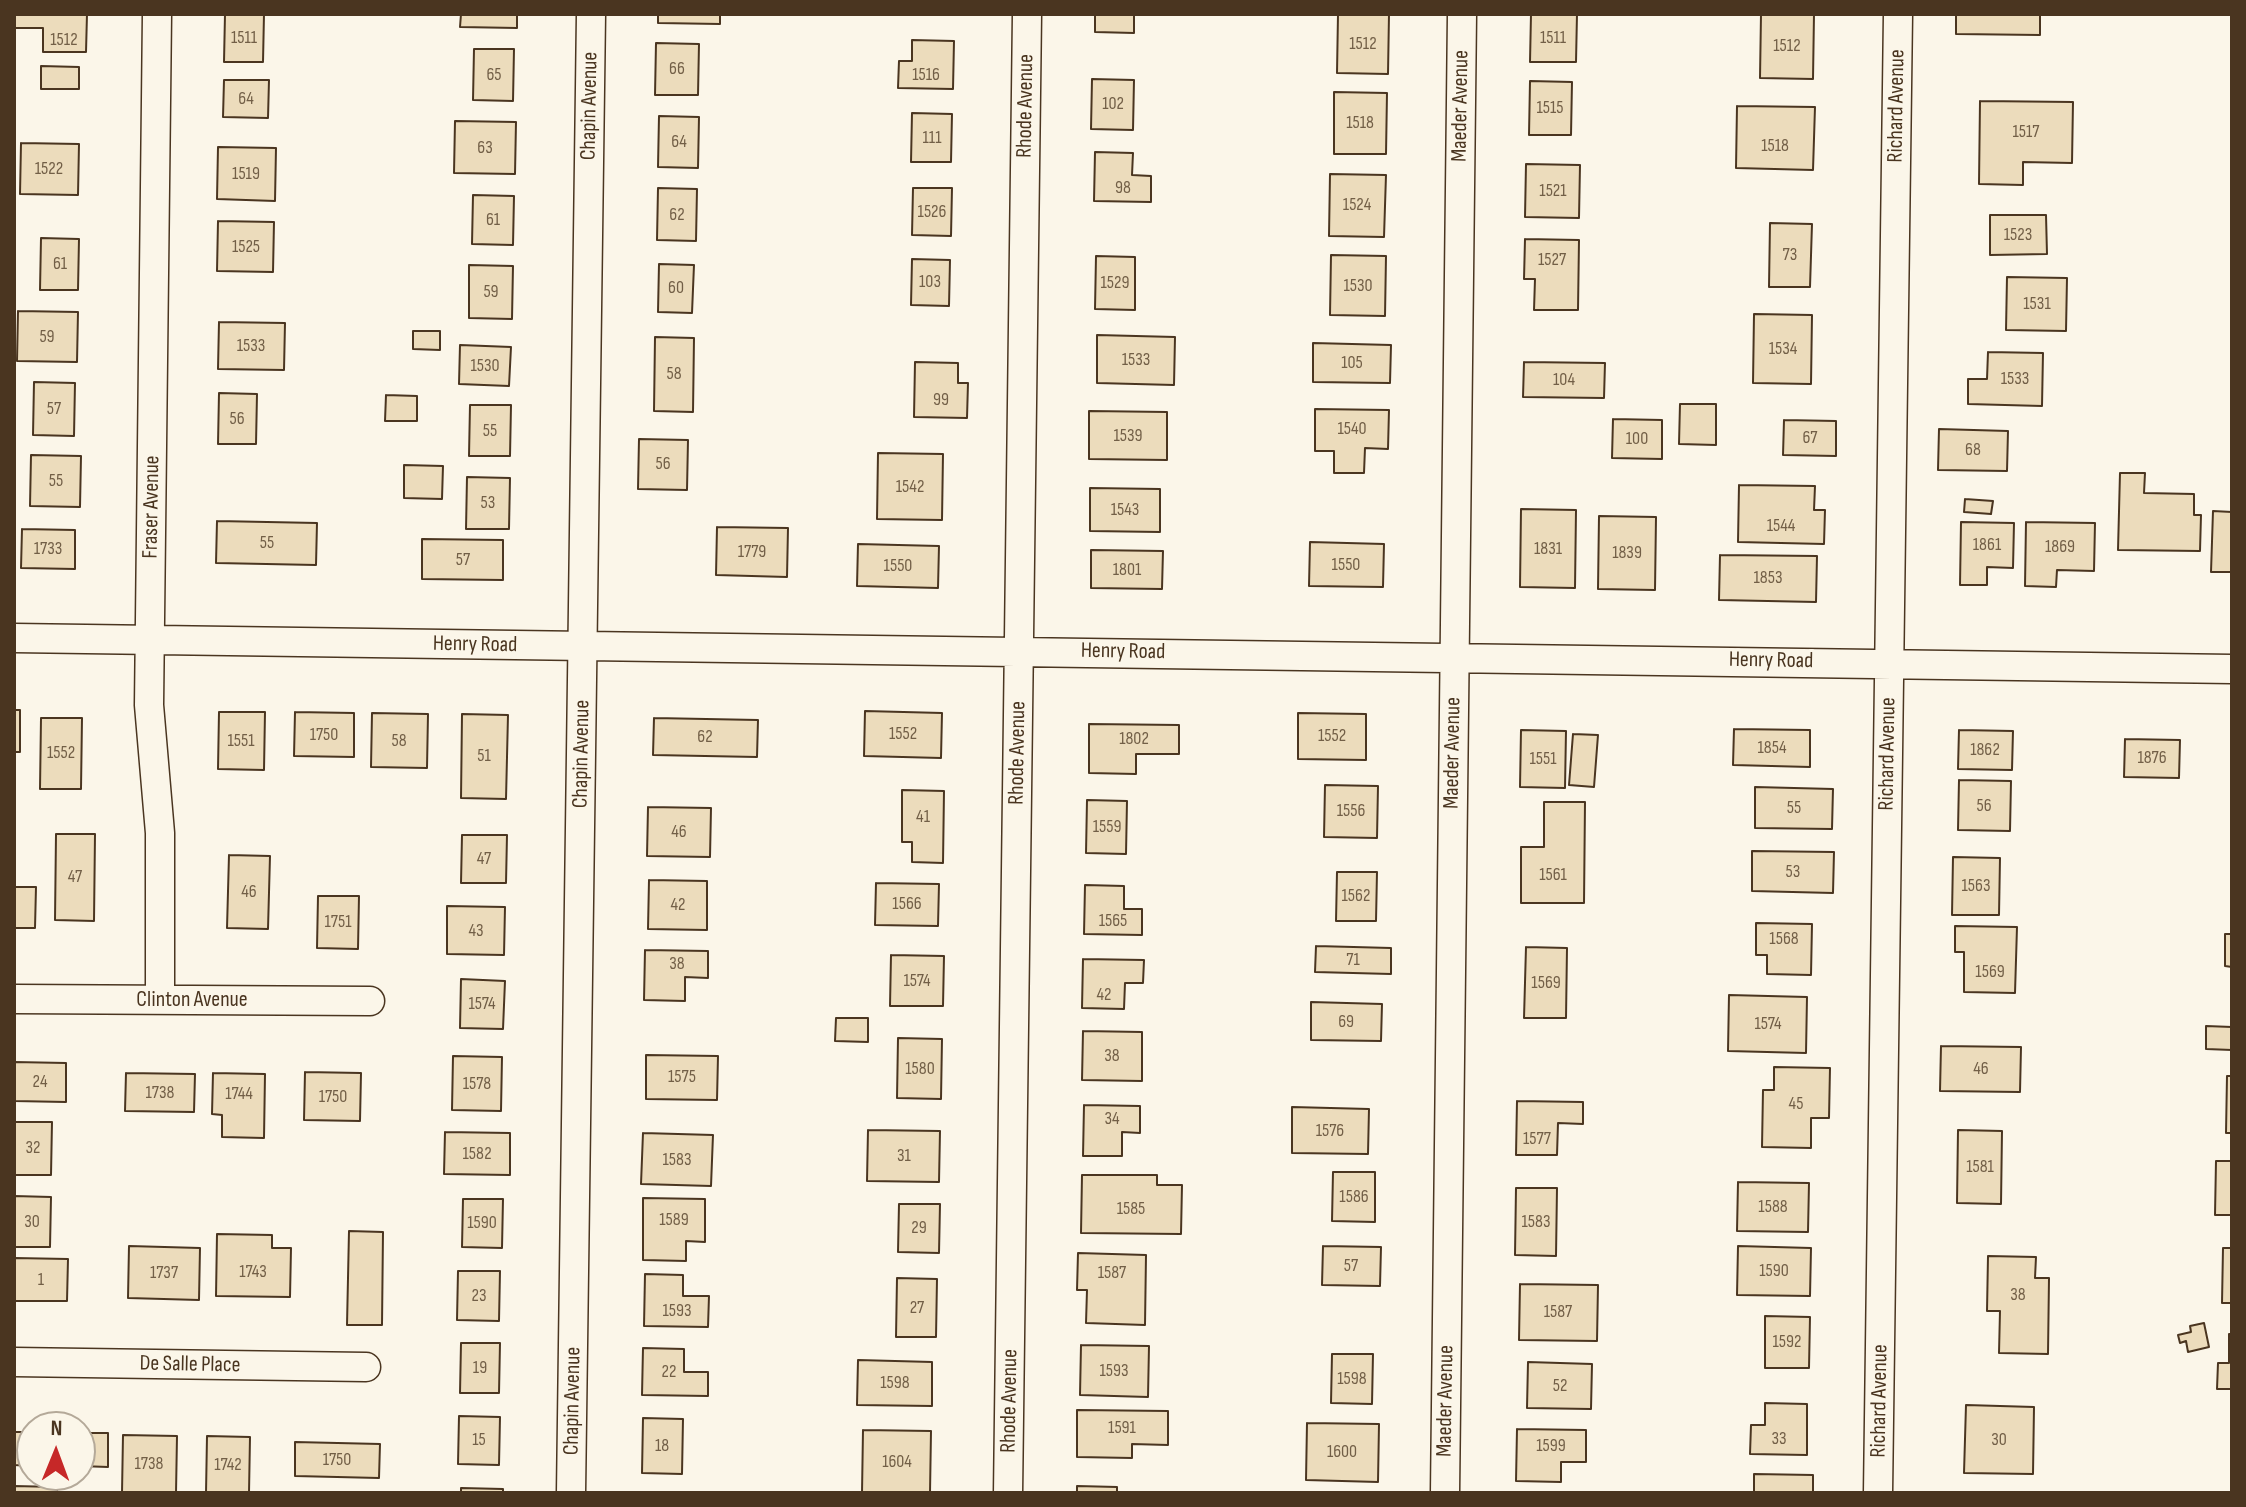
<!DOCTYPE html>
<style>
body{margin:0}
#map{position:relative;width:2246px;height:1507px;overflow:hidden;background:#fbf6e9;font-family:"Sofia Sans Condensed",sans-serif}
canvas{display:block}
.frame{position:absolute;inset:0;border:16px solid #4a3520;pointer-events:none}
.north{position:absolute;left:16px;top:1411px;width:80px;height:80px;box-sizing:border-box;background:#fbf6e9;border:2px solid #b4a999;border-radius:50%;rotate:1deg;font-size:22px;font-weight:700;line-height:32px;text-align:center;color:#4a3520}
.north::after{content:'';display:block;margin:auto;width:28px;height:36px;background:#c62828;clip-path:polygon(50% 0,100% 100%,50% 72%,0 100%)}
</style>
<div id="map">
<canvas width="2246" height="1507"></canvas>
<div class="frame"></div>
<div class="north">N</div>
</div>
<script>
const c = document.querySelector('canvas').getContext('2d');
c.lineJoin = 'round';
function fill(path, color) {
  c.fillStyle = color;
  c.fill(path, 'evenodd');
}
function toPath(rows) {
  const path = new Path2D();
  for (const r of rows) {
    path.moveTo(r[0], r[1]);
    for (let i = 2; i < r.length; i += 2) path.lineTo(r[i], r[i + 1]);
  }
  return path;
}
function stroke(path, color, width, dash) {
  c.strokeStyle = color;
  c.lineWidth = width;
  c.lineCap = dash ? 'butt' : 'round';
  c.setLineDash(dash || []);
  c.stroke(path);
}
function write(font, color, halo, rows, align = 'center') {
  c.font = font + ' "Sofia Sans Condensed",sans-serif';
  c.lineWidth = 6;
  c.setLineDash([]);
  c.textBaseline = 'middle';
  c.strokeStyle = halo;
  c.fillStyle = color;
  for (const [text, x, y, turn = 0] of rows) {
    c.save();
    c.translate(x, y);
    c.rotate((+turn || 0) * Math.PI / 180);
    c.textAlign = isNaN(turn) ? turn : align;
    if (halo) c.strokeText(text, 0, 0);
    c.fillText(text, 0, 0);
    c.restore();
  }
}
const building = toPath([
 [14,14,87,14,86,52,43,52,43,28,14,28,14,14],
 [225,14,264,14,263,62,224,62,225,14],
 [461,14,517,14,517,28,460,27,461,14],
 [658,14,720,14,720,24,658,23,658,14],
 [1095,14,1134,14,1134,33,1095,32,1095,14],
 [1338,14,1389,14,1388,74,1337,73,1338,14],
 [1531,14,1577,14,1576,62,1530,62,1531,14],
 [1761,14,1814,14,1813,79,1760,78,1761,14],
 [1956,14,2040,14,2040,35,1956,34,1956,14],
 [912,40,954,41,953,89,898,88,899,61,912,61,912,40],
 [656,43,699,44,698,95,655,95,656,43],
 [474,49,514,49,513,101,473,100,474,49],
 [41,66,79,67,79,89,41,89,41,66],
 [1092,79,1134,80,1133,130,1091,129,1092,79],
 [224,80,269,80,268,118,223,117,224,80],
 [1530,81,1572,82,1571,135,1529,135,1530,81],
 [1334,92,1387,93,1386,154,1334,154,1334,92],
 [1980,101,2073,102,2072,163,2023,162,2023,185,1979,184,1980,101],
 [1737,106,1815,107,1813,170,1736,168,1737,106],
 [912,113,952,114,951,162,911,162,912,113],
 [659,116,699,117,698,168,658,167,659,116],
 [455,121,516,122,515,174,454,173,455,121],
 [21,143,79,144,78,195,20,194,21,143],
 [218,147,276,148,275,201,217,199,218,147],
 [1095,152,1133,153,1132,175,1151,176,1151,202,1094,201,1095,152],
 [1526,164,1580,165,1579,218,1525,217,1526,164],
 [1330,174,1386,175,1384,237,1329,236,1330,174],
 [658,188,697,189,696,241,657,240,658,188],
 [913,188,952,188,951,236,912,235,913,188],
 [473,195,514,196,513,245,472,244,473,195],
 [1990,215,2046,215,2047,254,1990,255,1990,215],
 [218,221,274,222,273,272,217,271,218,221],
 [1770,223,1812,224,1810,287,1769,287,1770,223],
 [41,238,79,239,78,290,40,290,41,238],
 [1525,239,1579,240,1578,310,1534,310,1535,279,1524,279,1525,239],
 [1331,255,1386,256,1385,316,1330,315,1331,255],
 [1096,256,1135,257,1135,310,1095,309,1096,256],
 [912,259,950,260,949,306,911,305,912,259],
 [659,264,694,265,692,313,658,312,659,264],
 [469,265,513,266,512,319,469,318,469,265],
 [2007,277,2067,278,2066,331,2006,330,2007,277],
 [18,311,78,312,77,362,17,361,18,311],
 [1754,314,1812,315,1811,384,1753,383,1754,314],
 [219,322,285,323,284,370,218,369,219,322],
 [413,331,440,331,440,350,413,349,413,331],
 [1097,335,1175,337,1174,385,1097,383,1097,335],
 [655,337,694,338,693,412,654,411,655,337],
 [1313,343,1391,345,1390,383,1313,382,1313,343],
 [460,345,511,347,509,386,459,384,460,345],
 [1988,352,2043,353,2042,406,1968,404,1968,379,1987,379,1988,352],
 [915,362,958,363,958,383,968,383,967,418,914,417,915,362],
 [1524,362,1605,363,1604,398,1523,397,1524,362],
 [34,382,75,383,74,436,33,435,34,382],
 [219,393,257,394,256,444,218,444,219,393],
 [386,395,417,396,417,421,385,421,386,395],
 [1680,404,1716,404,1716,445,1679,444,1680,404],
 [470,405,511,405,510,456,469,456,470,405],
 [1315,409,1389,410,1388,449,1365,448,1364,473,1334,473,1334,451,1315,451,1315,409],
 [1089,411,1167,412,1167,460,1089,459,1089,411],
 [1613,419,1662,420,1662,459,1612,458,1613,419],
 [1784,420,1836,421,1836,456,1783,455,1784,420],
 [1939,429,2008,431,2007,471,1938,470,1939,429],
 [639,439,688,440,687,490,638,489,639,439],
 [878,453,943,454,942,520,877,519,878,453],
 [31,455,81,456,80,507,30,506,31,455],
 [404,465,443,466,442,499,404,498,404,465],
 [2120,473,2145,473,2144,493,2194,494,2194,515,2201,515,2200,551,2118,550,2120,473],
 [467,477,510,478,509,529,466,529,467,477],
 [1739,485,1815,486,1814,510,1825,510,1824,544,1738,542,1739,485],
 [1090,488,1160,489,1160,532,1090,531,1090,488],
 [1965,499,1993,501,1991,514,1964,512,1965,499],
 [1521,509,1576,510,1575,588,1520,587,1521,509],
 [2213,511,2232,512,2232,572,2211,572,2213,511],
 [1599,516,1656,517,1655,590,1598,589,1599,516],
 [217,521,317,523,316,565,216,563,217,521],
 [1961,522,2014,523,2013,568,1987,567,1987,585,1960,585,1961,522],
 [2026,522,2095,523,2094,571,2057,570,2056,587,2025,586,2026,522],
 [717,527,788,528,787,577,716,575,717,527],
 [22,529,75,530,75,569,21,568,22,529],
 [422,539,503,540,503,580,422,579,422,539],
 [1310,542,1384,544,1383,587,1309,586,1310,542],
 [858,544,939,546,938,588,857,586,858,544],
 [1091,550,1163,551,1162,589,1091,588,1091,550],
 [1720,555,1817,556,1816,602,1719,600,1720,555],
 [14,710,20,710,20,752,14,752,14,710],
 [865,711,942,713,941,758,864,756,865,711],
 [219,712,265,712,264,770,218,769,219,712],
 [295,712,354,713,354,757,294,756,295,712],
 [372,713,428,714,427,768,371,767,372,713],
 [1298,713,1366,714,1366,760,1298,759,1298,713],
 [462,714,508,715,506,799,461,798,462,714],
 [41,718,82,718,81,789,40,789,41,718],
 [654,718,758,720,757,757,653,755,654,718],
 [1089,724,1179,725,1179,754,1136,754,1136,774,1089,773,1089,724],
 [1734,729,1810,730,1810,767,1733,765,1734,729],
 [1521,730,1566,731,1565,788,1520,787,1521,730],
 [1959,730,2013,731,2012,770,1958,769,1959,730],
 [1573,734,1598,735,1594,787,1569,785,1573,734],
 [2125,739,2180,740,2179,778,2124,777,2125,739],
 [1959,780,2011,781,2010,831,1958,830,1959,780],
 [1325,785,1378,786,1377,838,1324,837,1325,785],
 [1755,787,1833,789,1832,829,1755,828,1755,787],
 [902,790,944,791,943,863,912,862,912,842,902,842,902,790],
 [1087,800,1127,801,1126,854,1086,853,1087,800],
 [1544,802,1585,802,1584,903,1521,903,1521,847,1544,847,1544,802],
 [648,807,711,808,710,857,647,856,648,807],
 [56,834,95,834,94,921,55,920,56,834],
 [462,835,507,835,506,883,461,883,462,835],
 [1752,851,1834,852,1833,893,1752,891,1752,851],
 [229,855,270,856,268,929,227,928,229,855],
 [1953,857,2000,858,1999,915,1952,915,1953,857],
 [1337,872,1377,872,1376,921,1336,921,1337,872],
 [649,880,707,881,707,930,648,929,649,880],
 [876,883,939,884,938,926,875,925,876,883],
 [1085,885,1124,886,1124,909,1142,909,1142,935,1084,934,1085,885],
 [14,887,36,887,35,928,14,928,14,887],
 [318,896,359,896,358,949,317,948,318,896],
 [447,906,505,907,504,955,447,954,447,906],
 [1756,923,1812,924,1811,975,1767,974,1767,955,1756,955,1756,923],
 [1955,926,2017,927,2015,993,1964,992,1964,952,1955,952,1955,926],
 [2225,934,2232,934,2232,967,2225,966,2225,934],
 [1316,946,1391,948,1391,974,1315,972,1316,946],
 [1526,947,1567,948,1566,1018,1524,1018,1526,947],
 [645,950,708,951,708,978,685,977,685,1001,644,1000,645,950],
 [891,955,944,956,943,1006,890,1006,891,955],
 [1083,959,1144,960,1143,983,1125,983,1124,1009,1082,1008,1083,959],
 [461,979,505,981,503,1029,460,1028,461,979],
 [1729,995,1807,997,1806,1053,1728,1051,1729,995],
 [1311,1002,1382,1004,1381,1041,1311,1040,1311,1002],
 [836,1018,868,1018,868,1042,835,1041,836,1018],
 [2206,1026,2232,1027,2232,1050,2206,1049,2206,1026],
 [1083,1031,1142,1032,1142,1081,1082,1080,1083,1031],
 [898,1038,942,1039,941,1099,897,1098,898,1038],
 [1941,1046,2021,1047,2020,1092,1940,1091,1941,1046],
 [646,1055,718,1056,717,1100,646,1099,646,1055],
 [453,1056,502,1057,501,1111,452,1110,453,1056],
 [14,1062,66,1063,66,1102,14,1101,14,1062],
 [1774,1067,1830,1068,1829,1118,1811,1118,1811,1148,1762,1147,1763,1090,1774,1090,1774,1067],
 [305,1072,361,1073,360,1121,304,1120,305,1072],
 [126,1073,195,1074,194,1112,125,1111,126,1073],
 [213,1073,265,1074,264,1138,222,1137,222,1115,212,1114,213,1073],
 [2227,1076,2232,1076,2232,1133,2226,1133,2227,1076],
 [1517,1101,1583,1102,1583,1124,1558,1123,1557,1155,1516,1155,1517,1101],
 [1084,1105,1140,1106,1140,1133,1122,1132,1122,1156,1083,1156,1084,1105],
 [1292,1107,1369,1109,1368,1154,1292,1153,1292,1107],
 [14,1122,52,1122,51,1175,14,1175,14,1122],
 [868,1130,940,1131,939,1182,867,1181,868,1130],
 [1958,1130,2002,1131,2001,1204,1957,1203,1958,1130],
 [445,1132,510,1133,510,1175,444,1174,445,1132],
 [643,1133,713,1135,711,1186,641,1184,643,1133],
 [2216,1161,2232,1161,2232,1215,2215,1215,2216,1161],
 [1333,1172,1375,1172,1375,1222,1332,1221,1333,1172],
 [1082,1175,1157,1175,1157,1185,1182,1185,1181,1234,1081,1233,1082,1175],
 [1738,1182,1809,1183,1808,1232,1737,1231,1738,1182],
 [1516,1188,1557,1188,1556,1256,1515,1255,1516,1188],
 [14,1196,51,1197,50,1247,14,1247,14,1196],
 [643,1198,705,1199,705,1242,686,1241,686,1261,643,1260,643,1198],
 [463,1199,503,1199,502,1248,462,1247,463,1199],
 [899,1204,940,1204,939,1253,898,1252,899,1204],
 [349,1231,383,1232,382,1325,347,1325,349,1231],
 [217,1234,272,1235,272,1248,291,1248,290,1297,216,1296,217,1234],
 [129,1246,200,1248,199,1300,128,1298,129,1246],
 [1323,1246,1381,1247,1380,1286,1322,1285,1323,1246],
 [1738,1246,1811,1248,1810,1296,1737,1295,1738,1246],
 [2223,1248,2232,1248,2232,1303,2222,1303,2223,1248],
 [1078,1253,1146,1255,1145,1325,1086,1323,1087,1290,1077,1290,1078,1253],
 [1988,1256,2036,1257,2035,1278,2049,1278,2048,1354,1999,1353,2000,1311,1987,1311,1988,1256],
 [14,1258,68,1259,67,1301,14,1301,14,1258],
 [458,1271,500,1271,499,1321,457,1320,458,1271],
 [645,1274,683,1275,683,1296,709,1296,708,1327,644,1326,645,1274],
 [897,1278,937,1279,936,1337,896,1337,897,1278],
 [1520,1284,1598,1285,1597,1341,1519,1340,1520,1284],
 [1765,1316,1810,1317,1809,1368,1765,1368,1765,1316],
 [2204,1323,2209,1347,2188,1352,2186,1341,2180,1343,2178,1335,2191,1332,2190,1326,2204,1323],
 [2229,1334,2232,1334,2232,1389,2217,1389,2218,1363,2229,1363,2229,1334],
 [461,1343,500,1343,499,1393,460,1393,461,1343],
 [1081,1345,1149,1346,1148,1397,1080,1395,1081,1345],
 [643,1348,684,1349,684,1372,708,1372,708,1396,642,1395,643,1348],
 [1332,1354,1373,1354,1372,1404,1331,1403,1332,1354],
 [858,1360,932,1362,932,1406,857,1405,858,1360],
 [1528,1362,1592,1364,1591,1409,1527,1408,1528,1362],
 [1765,1403,1807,1404,1807,1455,1750,1454,1751,1425,1765,1425,1765,1403],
 [1966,1405,2034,1407,2033,1474,1964,1473,1966,1405],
 [1077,1410,1168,1411,1168,1445,1132,1444,1132,1458,1077,1457,1077,1410],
 [459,1416,500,1417,499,1465,458,1464,459,1416],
 [643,1418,683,1419,682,1474,642,1473,643,1418],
 [1307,1423,1379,1424,1378,1482,1306,1480,1307,1423],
 [1517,1429,1586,1430,1586,1462,1561,1462,1561,1482,1516,1481,1517,1429],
 [863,1430,931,1431,930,1493,862,1493,863,1430],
 [14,1432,32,1432,32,1466,14,1465,14,1432],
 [80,1433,108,1433,108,1467,80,1466,80,1433],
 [123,1435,177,1436,176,1493,122,1493,123,1435],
 [207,1436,250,1437,249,1493,206,1493,207,1436],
 [295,1442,380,1444,379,1478,295,1476,295,1442],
 [1754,1474,1813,1475,1813,1493,1754,1493,1754,1474],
 [14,1486,57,1487,57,1493,14,1493,14,1486],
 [1077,1486,1117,1487,1117,1493,1077,1493,1077,1486],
 [461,1488,503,1489,503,1493,461,1493,461,1488]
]);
fill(building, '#ecdcbc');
stroke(building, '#4a3520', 2);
const street = toPath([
 [157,14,149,705,160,833,160,1000],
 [14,638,2232,669],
 [14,999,370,1001],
 [14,1362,366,1367],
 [571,1493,591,14],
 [1008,1493,1027,14],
 [1445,1493,1462,14],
 [1878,1493,1898,14]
]);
stroke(street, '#4a3520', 31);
stroke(street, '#fbf6e9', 28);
write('18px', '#725f47', null, [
 ["1511",244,38],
 ["1511",1553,38],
 ["1512",64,40],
 ["1512",1363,44],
 ["1512",1787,46],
 ["66",677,69],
 ["65",494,75],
 ["1516",926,75],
 ["64",246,99],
 ["102",1113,104],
 ["1515",1550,108],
 ["1518",1360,123],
 ["1517",2026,132],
 ["111",932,138],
 ["64",679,142],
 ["1518",1775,146],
 ["63",485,148],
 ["1522",49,169],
 ["1519",246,174],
 ["98",1123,188],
 ["1521",1553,191],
 ["1524",1357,205],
 ["1526",932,212],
 ["62",677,215],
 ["61",493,220],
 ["1523",2018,235],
 ["1525",246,247],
 ["73",1790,255],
 ["1527",1552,260],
 ["61",60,264],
 ["103",930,282],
 ["1529",1115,283],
 ["1530",1358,286],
 ["60",676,288],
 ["59",491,292],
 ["1531",2037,304],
 ["59",47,337],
 ["1533",251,346],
 ["1534",1783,349],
 ["1533",1136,360],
 ["105",1352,363],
 ["1530",485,366],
 ["58",674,374],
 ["1533",2015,379],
 ["104",1564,380],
 ["99",941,400],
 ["57",54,409],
 ["56",237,419],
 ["1540",1352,429],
 ["55",490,431],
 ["1539",1128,436],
 ["67",1810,438],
 ["100",1637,439],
 ["68",1973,450],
 ["56",663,464],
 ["55",56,481],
 ["1542",910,487],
 ["53",488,503],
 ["1543",1125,510],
 ["1544",1781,526],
 ["55",267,543],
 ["1861",1987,545],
 ["1869",2060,547],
 ["1733",48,549],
 ["1831",1548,549],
 ["1779",752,552],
 ["1839",1627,553],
 ["57",463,560],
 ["1550",1346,565],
 ["1550",898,566],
 ["1801",1127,570],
 ["1853",1768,578],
 ["1552",903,734],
 ["1750",324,735],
 ["1552",1332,736],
 ["62",705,737],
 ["1802",1134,739],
 ["1551",241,741],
 ["58",399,741],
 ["1854",1772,748],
 ["1862",1985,750],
 ["1552",61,753],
 ["51",484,756],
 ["1876",2152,758],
 ["1551",1543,759],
 ["56",1984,806],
 ["55",1794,808],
 ["1556",1351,811],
 ["41",923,817],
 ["1559",1107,827],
 ["46",679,832],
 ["47",484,859],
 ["53",1793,872],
 ["1561",1553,875],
 ["47",75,877],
 ["1563",1976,886],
 ["46",249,892],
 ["1562",1356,896],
 ["1566",907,904],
 ["42",678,905],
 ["1565",1113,921],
 ["1751",338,922],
 ["43",476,931],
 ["1568",1784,939],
 ["71",1353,960],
 ["38",677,964],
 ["1569",1990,972],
 ["1574",917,981],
 ["1569",1546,983],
 ["42",1104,995],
 ["1574",482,1004],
 ["69",1346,1022],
 ["1574",1768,1024],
 ["38",1112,1056],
 ["1580",920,1069],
 ["46",1981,1069],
 ["1575",682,1077],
 ["24",40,1082],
 ["1578",477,1084],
 ["1738",160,1093],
 ["1744",239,1094],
 ["1750",333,1097],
 ["45",1796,1104],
 ["34",1112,1119],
 ["1576",1330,1131],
 ["1577",1537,1139],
 ["32",33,1148],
 ["1582",477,1154],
 ["31",904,1156],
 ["1583",677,1160],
 ["1581",1980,1167],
 ["1586",1354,1197],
 ["1588",1773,1207],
 ["1585",1131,1209],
 ["1589",674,1220],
 ["30",32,1222],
 ["1583",1536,1222],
 ["1590",482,1223],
 ["29",919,1228],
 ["57",1351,1266],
 ["1590",1774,1271],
 ["1743",253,1272],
 ["1737",164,1273],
 ["1587",1112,1273],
 ["1",41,1280],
 ["38",2018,1295],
 ["23",479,1296],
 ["27",917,1308],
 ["1593",677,1311],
 ["1587",1558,1312],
 ["1592",1787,1342],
 ["19",480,1368],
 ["1593",1114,1371],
 ["22",669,1372],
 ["1598",1352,1379],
 ["1598",895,1383],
 ["52",1560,1386],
 ["1591",1122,1428],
 ["33",1779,1439],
 ["15",479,1440],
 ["30",1999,1440],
 ["18",662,1446],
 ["1599",1551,1446],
 ["1600",1342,1452],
 ["1750",337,1460],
 ["1604",897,1462],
 ["1738",149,1464],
 ["1742",228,1465]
]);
write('22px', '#4a3520', '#fbf6e9', [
 ["Chapin Avenue",590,106,-89],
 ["Rhode Avenue",1026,106,-89],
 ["Maeder Avenue",1461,106,-89],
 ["Richard Avenue",1897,106,-89],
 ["Fraser Avenue",152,507,-89],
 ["Henry Road",475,645,1],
 ["Henry Road",1123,652,1],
 ["Henry Road",1771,661,1],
 ["Rhode Avenue",1018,753,-89],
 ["Maeder Avenue",1453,753,-89],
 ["Chapin Avenue",582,754,-89],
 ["Richard Avenue",1888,754,-89],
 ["Clinton Avenue",192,1000],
 ["De Salle Place",190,1365,1],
 ["Chapin Avenue",573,1401,-89],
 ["Rhode Avenue",1010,1401,-89],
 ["Maeder Avenue",1446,1401,-89],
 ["Richard Avenue",1880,1401,-89]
]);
</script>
